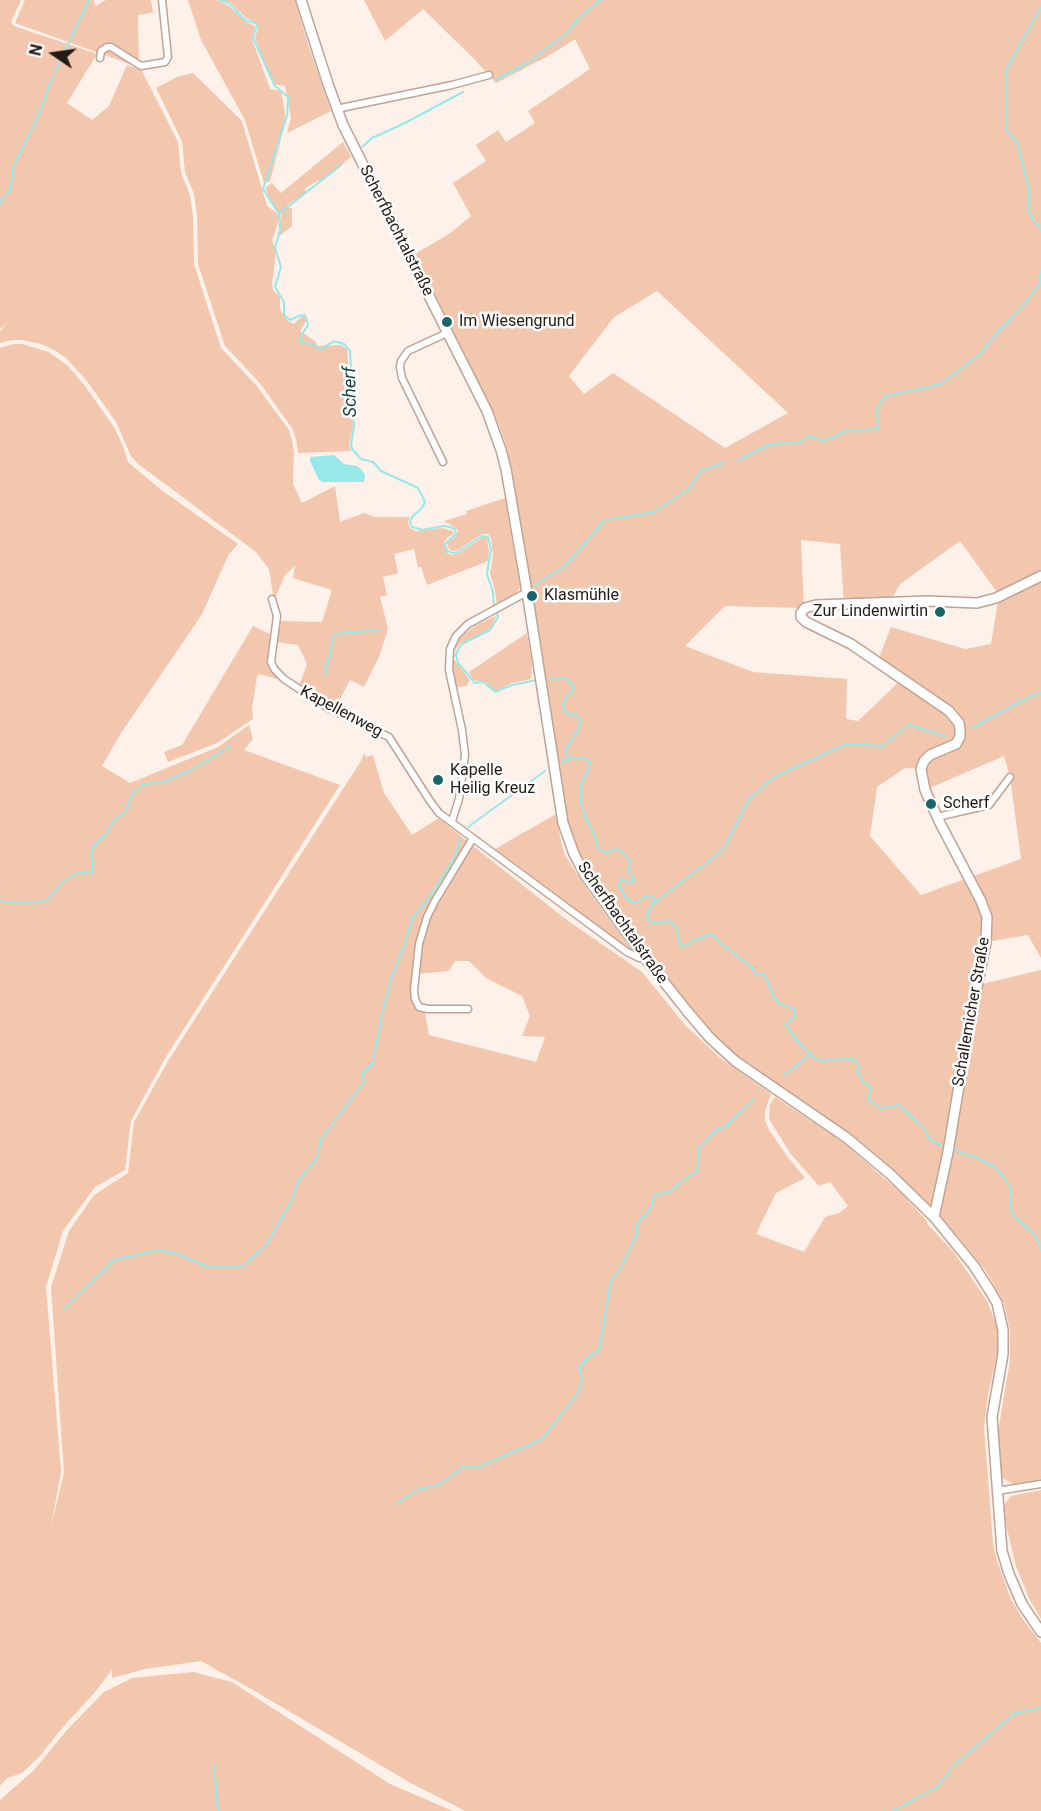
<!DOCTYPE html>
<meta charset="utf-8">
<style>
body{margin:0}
#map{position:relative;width:1041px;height:1811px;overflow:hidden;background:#fdf1ea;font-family:Roboto,sans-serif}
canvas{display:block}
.north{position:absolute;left:24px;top:24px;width:60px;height:60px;-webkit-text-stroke:4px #fff;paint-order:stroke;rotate:283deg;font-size:16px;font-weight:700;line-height:24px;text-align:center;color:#241a14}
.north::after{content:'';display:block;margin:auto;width:21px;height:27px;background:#241a14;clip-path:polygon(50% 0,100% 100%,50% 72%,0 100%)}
</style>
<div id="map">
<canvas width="1041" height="1811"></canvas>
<div class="north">N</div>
</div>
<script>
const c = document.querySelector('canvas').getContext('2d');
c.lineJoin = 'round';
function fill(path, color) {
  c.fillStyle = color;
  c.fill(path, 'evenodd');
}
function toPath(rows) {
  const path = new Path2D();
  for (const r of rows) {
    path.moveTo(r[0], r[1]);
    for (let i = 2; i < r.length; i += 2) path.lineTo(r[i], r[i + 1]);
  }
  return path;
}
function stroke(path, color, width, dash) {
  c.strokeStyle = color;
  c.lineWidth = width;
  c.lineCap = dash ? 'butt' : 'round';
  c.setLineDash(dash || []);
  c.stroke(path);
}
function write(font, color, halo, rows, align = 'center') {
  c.font = font + ' Roboto,sans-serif';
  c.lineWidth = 5;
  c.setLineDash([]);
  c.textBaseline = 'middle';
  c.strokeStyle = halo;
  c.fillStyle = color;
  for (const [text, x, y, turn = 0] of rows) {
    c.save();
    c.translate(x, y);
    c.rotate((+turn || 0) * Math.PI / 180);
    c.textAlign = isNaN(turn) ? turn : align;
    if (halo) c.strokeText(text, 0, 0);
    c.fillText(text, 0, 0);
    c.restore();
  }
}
fill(toPath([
 [0,0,21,0,11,22,14,26,97,54,67,103,92,120,109,106,127,65,142,71,178,142,181,173,190,195,193,216,194,264,221,348,256,385,289,430,292,440,294,453,293,484,302,503,335,486,340,522,364,513,375,517,410,517,408,522,410,528,416,531,443,528,453,531,454,533,446,539,444,544,447,553,452,555,459,553,483,537,487,538,489,551,488,561,427,585,421,567,418,567,414,549,394,554,398,573,383,577,387,595,380,597,388,629,379,657,364,687,350,680,335,708,299,687,307,664,298,645,276,642,278,621,322,622,332,590,293,578,295,566,285,575,274,601,269,569,256,552,137,463,131,456,116,422,87,381,66,358,54,350,41,344,22,340,13,340,0,343,0,332,6,324,0,329],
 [25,0,94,0,95,5,97,5,106,0,151,0,153,12,162,11,138,15,139,64,141,68,15,23],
 [188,0,217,0,228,5,245,21,255,26,252,39,270,89,281,91,286,119,270,181,268,182,264,183,245,120,201,40],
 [222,0,295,0,307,41,331,111,287,133,291,118,285,86,273,84,255,38,258,28,257,23,246,18,230,2],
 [364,0,1041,0,1041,958,1028,935,986,942,978,985,1041,970,1041,1480,1013,1484,1002,1478,998,1432,1010,1361,1010,1331,1004,1303,986,1271,940,1215,955,1131,933,1202,929,1206,865,1147,825,1116,742,1060,716,1037,689,1008,647,954,588,873,577,852,562,798,519,512,507,448,497,420,415,254,449,234,471,216,453,183,486,161,476,145,498,130,506,142,535,123,528,111,590,69,575,39,552,54,496,83,474,59,423,9,385,41],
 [657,291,788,413,725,448,613,373,584,394,569,376,614,317],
 [801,540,840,544,844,604,890,602,900,584,960,541,999,595,991,644,965,649,891,627,877,663,903,678,858,721,846,719,847,679,753,672,685,646,725,606,804,608],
 [1004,756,1010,777,1021,859,921,895,870,836,877,787,905,768,921,769,925,790],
 [193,73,242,121,267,206,277,213,279,219,272,240,276,251,272,285,273,290,280,297,280,310,288,321,294,324,305,313,306,321,300,331,316,342,317,346,341,345,347,349,353,425,349,446,351,451,298,453,296,439,292,428,259,382,225,346,198,264,197,215,194,194,185,172,182,141,156,88,177,77],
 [343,142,351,157,333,173,305,188,306,192,286,206,292,209,292,226,278,237,281,214,271,203,265,188,272,183,281,193],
 [13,344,22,344,49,352,68,366,85,386,114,427,123,446,128,462,160,489,238,544,229,554,201,616,121,733,102,766,130,783,218,747,249,725,253,739,244,750,340,785,164,1060,131,1121,125,1170,95,1187,63,1231,46,1287,61,1472,51,1527,64,1473,51,1287,69,1231,94,1195,128,1173,134,1122,168,1061,361,761,364,753,366,757,373,755,384,793,412,835,439,818,467,841,466,846,426,917,412,991,413,1003,415,1002,424,1009,429,1035,536,1062,545,1037,522,1036,530,1016,522,996,486,978,469,961,455,961,449,971,417,974,422,944,429,919,437,903,472,845,564,918,642,972,685,1025,719,1057,771,1094,765,1111,765,1120,769,1130,787,1156,805,1178,776,1193,756,1234,804,1252,825,1217,839,1213,848,1206,830,1182,819,1186,790,1153,769,1119,770,1104,775,1097,844,1143,901,1193,926,1220,927,1224,953,1251,987,1301,997,1326,998,1352,988,1394,984,1427,993,1543,996,1558,1010,1597,1022,1618,1041,1643,1041,1811,465,1811,409,1782,253,1690,201,1661,145,1669,112,1678,112,1670,95,1692,63,1727,40,1756,22,1773,7,1778,0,1786,0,348],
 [505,498,520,587,516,594,497,605,495,591,490,573,493,556,491,538,488,534,482,534,458,550,453,551,449,549,447,543,455,537,458,531,456,528,444,521,467,514,466,511],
 [496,616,493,624,486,632,460,644,455,650,454,659,470,680,466,686,456,687,452,669,452,661,453,654,460,638,476,625],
 [253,626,272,635,268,662,270,668,281,680,259,674,257,676,252,709,253,719,217,743,168,762,164,752,182,745],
 [527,633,532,664,531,679,512,683,495,691,485,681,476,681,472,678,469,672],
 [556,814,562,847,566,857,587,889,630,948,627,948,495,849],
 [1041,1490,1041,1619,1029,1598,1016,1566,1002,1508,1011,1496],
 [193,1672,232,1682,390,1784,453,1811,0,1811,0,1800,34,1770,67,1730,104,1692,132,1678]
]), '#f3c6ae');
fill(toPath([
 [334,455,344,464,357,466,362,470,365,475,364,482,323,482,319,480,310,461,310,457]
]), '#97e8e8');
stroke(toPath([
 [220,0,229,3,245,20,255,23,257,25,253,38,275,86,288,97,287,116,263,189,279,214,280,231,275,248,281,267,275,287,284,302,284,315,290,320,301,315,306,317,308,325,301,336,301,342,312,344,320,350,334,341,344,344,350,351,354,426,351,445,352,449,361,459,373,462,381,471,418,488,425,502,422,508,412,517,410,522,412,527,423,530,443,526,450,527,455,529,456,534,445,544,447,551,453,553,458,552,482,536,488,537,491,549,487,574,493,592,494,606],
 [1041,7,1007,68,1007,131,1017,142,1028,185,1028,212,1041,229],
 [55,72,89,0],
 [495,80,529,62,567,33,580,17,600,0],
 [362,147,372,138,403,124,463,92],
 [0,202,10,190,14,165,39,114,53,76],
 [280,213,341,165],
 [738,460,771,444,800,442,809,436,825,441,846,431,878,429,877,409,886,396,941,384,983,352,987,344,1020,309,1041,282,1041,271],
 [534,586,565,566,605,520,654,512,689,489,701,471,725,462],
 [497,612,498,617,490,630,462,644,459,648,456,655,458,663,475,683,484,682,495,692,512,685,537,680],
 [327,675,325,668,330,656,332,640,336,634,380,630],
 [550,678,567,679,574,687,573,691,567,696,563,704,566,713,577,715,581,719,577,732,567,748,566,754,570,759,586,759,590,762,589,768,581,785,580,798,584,814,597,841,597,847,601,851,606,852,619,849,630,860,629,872,635,880,630,883,621,879,619,885,625,896,631,902,638,902,646,896,655,898,647,916,649,921,654,923,670,921,677,927,679,941,681,946,688,945,692,941,709,935,714,935,719,942,752,967,756,974,765,975,774,997,780,1004,795,1009,795,1016,786,1024,795,1038,813,1057,820,1060,852,1059,859,1064,857,1071,864,1083,869,1085,871,1089,868,1100,881,1108,899,1105,924,1128,930,1140,940,1145],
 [972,728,1021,701,1041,692],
 [562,762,570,759],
 [468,827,545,771],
 [0,901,12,903,40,902,48,900,62,882,80,872,92,873,93,864,91,855,93,847,105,835,115,819,125,813,133,793,144,784,163,782,191,770,231,746],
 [653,904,723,850,749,799,774,777,846,744,882,746,909,725,945,736],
 [785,1075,810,1054],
 [954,1150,978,1158,995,1167,1005,1179,1011,1189,1010,1205,1013,1215,1036,1236,1041,1249],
 [64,1309,114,1260,158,1250,178,1254,206,1266,243,1266,266,1245,291,1202,299,1180,317,1158,321,1139,364,1082,362,1074,373,1063,382,1014,392,976,405,944,413,917,430,897,456,855,460,838],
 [396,1504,419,1489,439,1485,463,1467,481,1466,542,1439,578,1393,582,1379,579,1367,591,1355,599,1351,611,1281,623,1264,629,1249,636,1237,636,1225,650,1209,655,1195,669,1192,682,1181,697,1172,699,1148,717,1129,725,1127,754,1099],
 [214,1764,218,1811],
 [893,1811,929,1791,937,1788,952,1767,1015,1713,1038,1709,1041,1706]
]), '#97e8e8', 2);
const street = toPath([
 [100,58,101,51,107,47,111,47,141,66,165,62,168,57,162,0],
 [336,109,452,85,489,75],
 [443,462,402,378,400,367,401,361,408,351,447,333],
 [272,599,277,616,271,662,275,670,284,679,328,708,389,737,430,801,439,813,627,952,639,958,645,958],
 [937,817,989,805,1010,777],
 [452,821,459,799,465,755,462,730,449,670,450,649,456,636,468,624,527,592],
 [468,1009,428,1009,419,1007,415,999,414,990,419,944,427,917,435,901,473,838],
 [997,1491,1041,1484]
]);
const secondary = toPath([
 [301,0,328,84,343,125,487,411,501,450,506,469,527,592,563,823,574,854,585,875,645,958,687,1011,710,1038,735,1061,847,1138,890,1174,934,1217,974,1266,990,1291,997,1303,1003,1330,1003,1354,992,1417,1002,1551,1009,1574,1022,1604,1041,1632],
 [934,1217,948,1152,967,1037,986,942,987,917,981,901,940,823,925,790,921,769,924,761,930,755,956,744,960,737,960,729,959,723,949,711,851,644,806,622,801,617,801,613,805,608,816,605,928,601,977,603,996,598,1041,576]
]);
stroke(street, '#c0a394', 9);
stroke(secondary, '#c0a394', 12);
stroke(street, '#fff', 6);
stroke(secondary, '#fff', 9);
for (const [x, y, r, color] of [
 [447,322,6,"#186669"],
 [532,596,6,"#186669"],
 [940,612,6,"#186669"],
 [438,780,6,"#186669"],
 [931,804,6,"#186669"]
]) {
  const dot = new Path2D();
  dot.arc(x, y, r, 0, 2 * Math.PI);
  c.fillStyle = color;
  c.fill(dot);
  stroke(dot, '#fff', 2);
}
write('16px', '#241a14', '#fff', [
 ["Scherfbachtalstraße",396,231,63],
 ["Kapellenweg",341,712,28],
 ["Scherfbachtalstraße",622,923,55],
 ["Schallemicher Straße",972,1012,-80]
]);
write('16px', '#241a14', '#fff', [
 ["Im Wiesengrund",459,322],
 ["Klasmühle",544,596],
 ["Zur Lindenwirtin",928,612,"right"],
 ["Kapelle",450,771],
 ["Heilig Kreuz",450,789],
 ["Scherf",943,804]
], 'left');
write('italic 18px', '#163d3d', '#fff', [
 ["Scherf",351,392,-91]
]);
</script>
